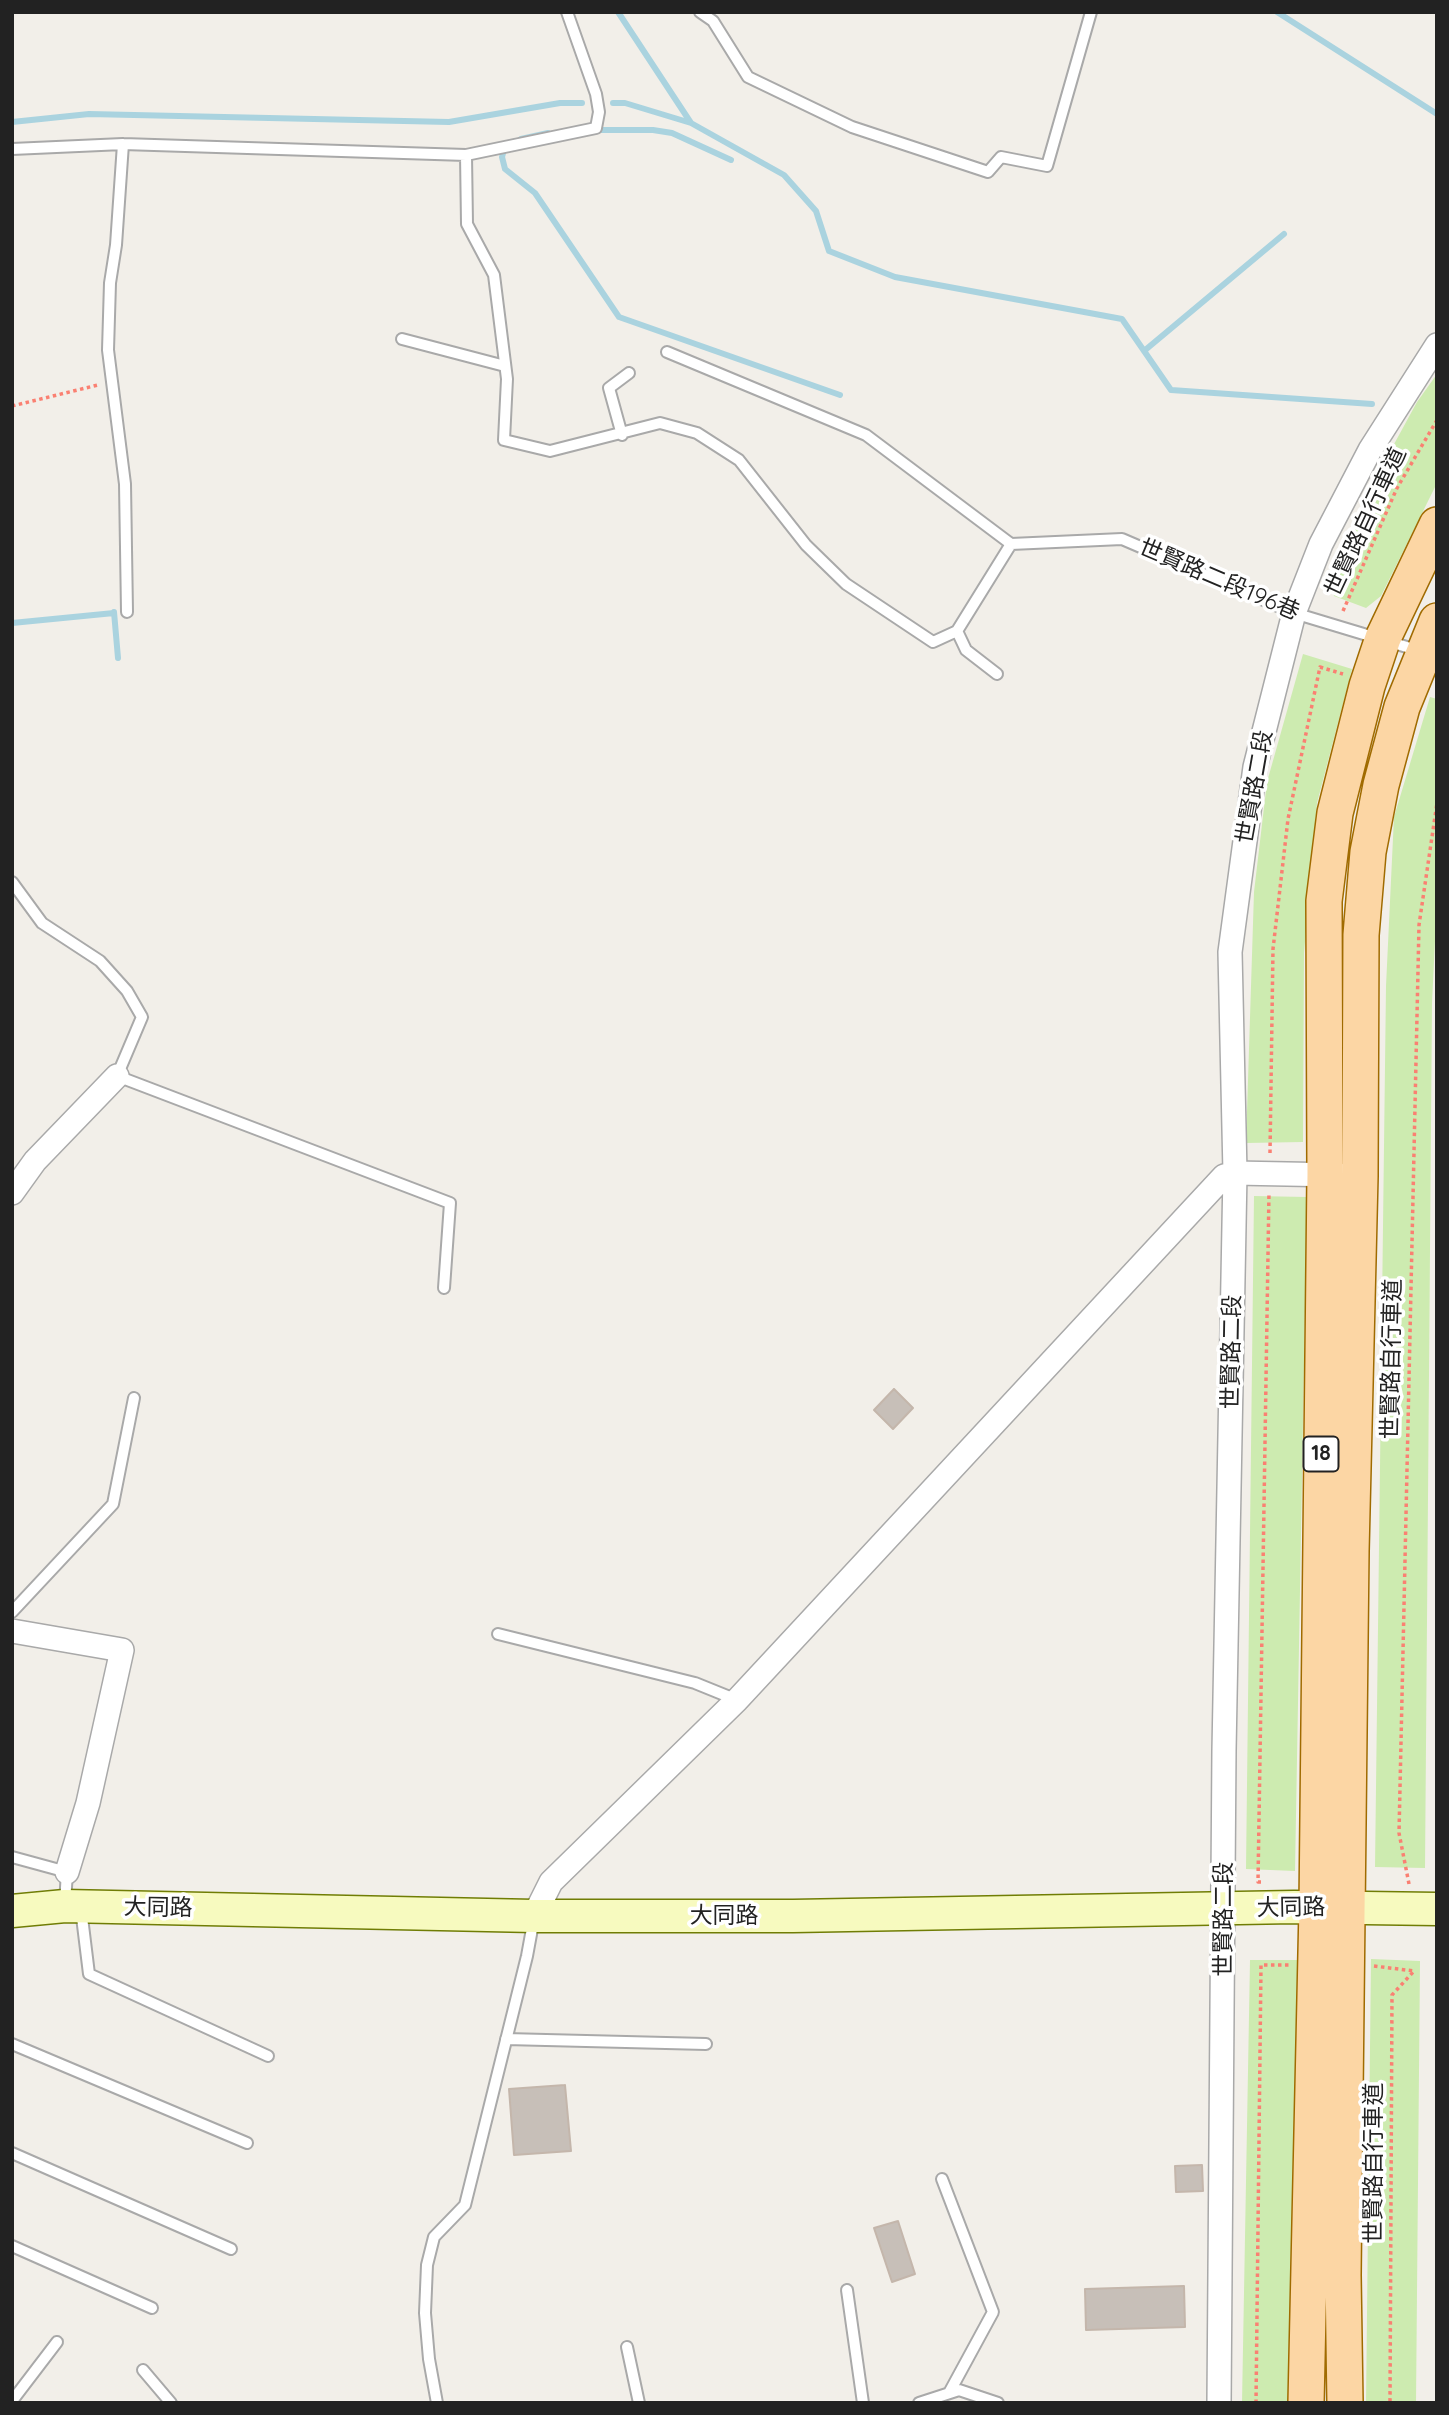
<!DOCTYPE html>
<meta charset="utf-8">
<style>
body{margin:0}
#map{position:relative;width:1449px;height:2415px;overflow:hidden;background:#f2efe9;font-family:Quicksand,sans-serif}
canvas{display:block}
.frame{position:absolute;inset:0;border:14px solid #222;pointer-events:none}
</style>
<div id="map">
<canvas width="1449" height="2415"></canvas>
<div class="frame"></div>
</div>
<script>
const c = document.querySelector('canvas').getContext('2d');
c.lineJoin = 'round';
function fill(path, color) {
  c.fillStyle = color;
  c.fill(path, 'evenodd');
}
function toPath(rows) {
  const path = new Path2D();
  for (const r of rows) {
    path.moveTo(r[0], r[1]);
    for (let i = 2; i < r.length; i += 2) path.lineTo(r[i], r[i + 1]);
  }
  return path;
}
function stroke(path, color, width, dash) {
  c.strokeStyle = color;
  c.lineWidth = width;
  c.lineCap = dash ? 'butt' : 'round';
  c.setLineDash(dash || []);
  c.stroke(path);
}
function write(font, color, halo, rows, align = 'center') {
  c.font = font + ' Quicksand,"Noto Sans TC",sans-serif';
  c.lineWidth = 7;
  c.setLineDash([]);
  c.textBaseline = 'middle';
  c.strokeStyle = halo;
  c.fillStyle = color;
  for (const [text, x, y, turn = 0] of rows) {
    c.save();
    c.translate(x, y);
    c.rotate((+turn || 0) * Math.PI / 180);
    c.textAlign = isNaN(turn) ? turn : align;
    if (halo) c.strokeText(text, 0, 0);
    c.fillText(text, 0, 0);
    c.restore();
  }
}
fill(toPath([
 [1437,374,1437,483,1381,596,1366,608,1334,596,1329,577,1375,479,1417,402],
 [1303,654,1352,669,1317,803,1304,953,1303,1142,1246,1143,1254,892,1267,782],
 [1430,697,1437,699,1437,900,1432,1003,1425,1868,1375,1867,1386,986,1394,817],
 [1254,1196,1307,1197,1295,1871,1246,1869],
 [1371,1959,1420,1961,1416,2403,1366,2403],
 [1250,1960,1298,1960,1291,2403,1242,2403]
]), '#cdebb0');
stroke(toPath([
 [618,12,691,123,784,175,816,211,829,251,895,277,1122,319,1171,390,1372,404],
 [1277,12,1437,114],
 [613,103,625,103,691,123],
 [12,122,89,114,449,122,560,103,582,103],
 [593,130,653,130,672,133,731,160],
 [521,139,548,133],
 [505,146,502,157,505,169,535,193,619,317,840,395],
 [1144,351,1284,234],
 [114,612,118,658],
 [12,623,114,613]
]), '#aad3df', 6);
const building = toPath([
 [894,1389,913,1408,893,1429,874,1410,894,1389],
 [565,2085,571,2151,514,2155,509,2089,565,2085],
 [1202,2165,1203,2191,1176,2192,1175,2166,1202,2165],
 [898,2221,915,2274,892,2282,874,2228,898,2221],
 [1184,2286,1185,2327,1086,2330,1085,2289,1184,2286]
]);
fill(building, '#c7bfb8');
stroke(building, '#c4b6ab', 2);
const lane = toPath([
 [700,12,713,21,748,77,852,127,988,172,1001,157,1047,166,1091,12],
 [123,144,116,245,110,283,108,350,125,484,127,612],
 [12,149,123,144,466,155,596,128,599,112,596,94,567,12],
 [466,155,467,224,494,275,507,379,504,440,550,451,660,423,697,433,739,460,806,545,846,584,933,642,957,631,1011,544,1122,539,1294,613,1420,651],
 [402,339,505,366],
 [667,352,866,435,1011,544],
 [622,435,609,388,629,373],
 [957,631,966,650,997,674],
 [12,882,42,923,100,961,127,991,142,1017,117,1076,450,1203,444,1288],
 [12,1612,113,1504,134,1398],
 [498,1634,695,1683,737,1700],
 [12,1857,67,1872,65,1903],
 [81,1909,89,1974,268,2056],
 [506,2039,706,2044],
 [12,2044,247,2143],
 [12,2153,231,2249],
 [942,2179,993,2312,949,2393],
 [12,2246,152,2308],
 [847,2290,863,2403],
 [627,2347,639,2403],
 [143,2370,171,2403],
 [12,2401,57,2342],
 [437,2403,429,2359,425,2313,427,2265,434,2237,465,2205,527,1956,534,1918],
 [919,2403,959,2390,998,2403]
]);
const street = toPath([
 [12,1193,35,1161,117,1076],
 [12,1631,122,1650,88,1803,67,1872],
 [534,1916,551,1882,737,1700,1224,1176,1235,1173,1339,1175],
 [1219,2403,1224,1750,1235,1173,1230,952,1255,767,1294,613,1321,544,1370,450,1437,345]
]);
const secondary = toPath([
 [12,1911,65,1906,534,1916,793,1916,1294,1907,1437,1909]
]);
const primary = toPath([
 [1306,2403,1317,1908,1325,1174,1324,901,1335,813,1367,686,1383,638,1437,525],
 [1345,2403,1343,2275,1351,1551,1360,1176,1361,935,1368,852,1381,785,1402,707,1437,621]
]);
stroke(lane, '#a9a9a9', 14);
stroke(street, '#a9a9a9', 26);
stroke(secondary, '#707d05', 35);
stroke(primary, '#a06b00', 38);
stroke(toPath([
 [12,406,98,385],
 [1343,611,1397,488,1437,420],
 [1270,1153,1273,949,1288,819,1320,667,1343,674],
 [1261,1882,1258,1882,1269,1192],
 [1409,1884,1399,1833,1419,925,1437,803],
 [1374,1966,1414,1971,1392,1995,1390,2403],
 [1256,2403,1261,1965,1290,1965]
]), '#fa8072', 3.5, [3.5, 3.5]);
stroke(lane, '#fff', 10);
stroke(street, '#fff', 23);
stroke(secondary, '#f7fabf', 32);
stroke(primary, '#fcd6a4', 35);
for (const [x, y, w] of [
 [1321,1454,35]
]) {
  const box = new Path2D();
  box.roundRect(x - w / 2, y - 17.5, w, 35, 5);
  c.fillStyle = '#fff';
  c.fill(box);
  stroke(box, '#222', 2);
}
write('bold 21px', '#222', null, [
 ["18",1321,1454]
]);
write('23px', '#222', '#fff', [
 ["世賢路自行車道",1366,522,-65],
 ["世賢路二段196巷",1219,580,23],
 ["世賢路二段",1255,787,-80],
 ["世賢路二段",1232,1352,-89],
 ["世賢路自行車道",1392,1359,-89],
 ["大同路",158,1908,1],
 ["大同路",1291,1908,-1],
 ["大同路",724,1916],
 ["世賢路二段",1224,1919,-90],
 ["世賢路自行車道",1374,2163,-90]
]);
</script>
